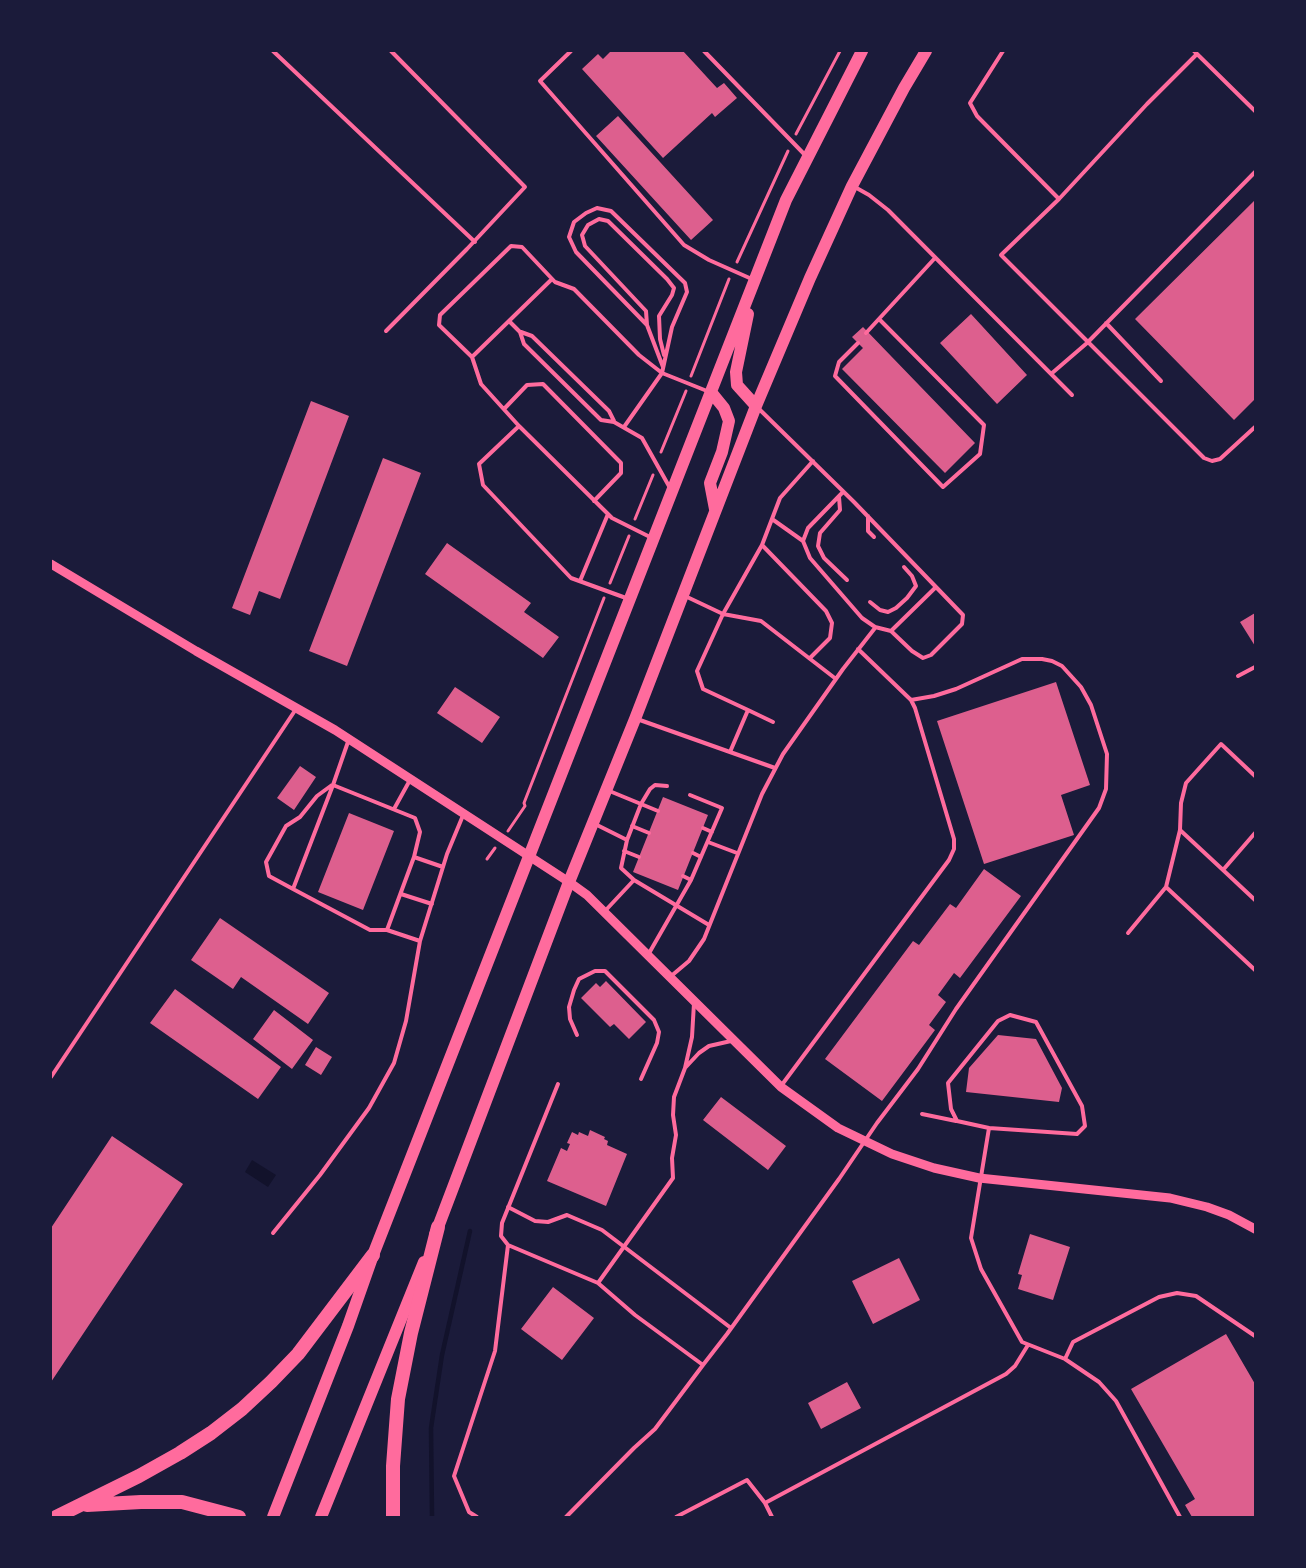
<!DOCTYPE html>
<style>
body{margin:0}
#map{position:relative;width:1306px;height:1568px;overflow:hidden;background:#1b1b3a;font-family:"DejaVu Sans",sans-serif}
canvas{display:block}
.frame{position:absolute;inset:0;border:52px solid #1b1b3a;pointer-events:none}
</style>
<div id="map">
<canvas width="1306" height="1568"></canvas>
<div class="frame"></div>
</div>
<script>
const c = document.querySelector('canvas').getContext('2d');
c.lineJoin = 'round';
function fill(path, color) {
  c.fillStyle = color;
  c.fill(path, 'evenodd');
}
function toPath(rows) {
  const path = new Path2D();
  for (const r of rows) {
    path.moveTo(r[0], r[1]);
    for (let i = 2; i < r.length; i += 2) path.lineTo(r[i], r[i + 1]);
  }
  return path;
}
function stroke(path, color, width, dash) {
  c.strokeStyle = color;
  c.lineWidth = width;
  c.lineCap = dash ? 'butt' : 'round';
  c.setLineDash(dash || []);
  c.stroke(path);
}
fill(toPath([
 [252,1160,276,1175,268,1187,245,1172]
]), '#12122b');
stroke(toPath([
 [432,1517,431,1428,442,1355,470,1231]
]), '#12122b', 4.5);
fill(toPath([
 [611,51,683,51,717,88,724,83,737,98,715,117,712,113,663,158,582,69,598,54,603,59],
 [618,116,713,220,691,240,596,136],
 [1255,200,1255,399,1234,420,1135,319],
 [971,314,1027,375,997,404,940,343],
 [863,327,975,443,945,473,842,369,863,348,852,337],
 [311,401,349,416,280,599,259,591,250,615,232,608],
 [383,458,421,473,347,666,309,651],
 [447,543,531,603,524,612,559,637,543,658,425,574],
 [1255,613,1255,646,1240,622],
 [1056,682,1090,785,1061,795,1074,835,984,864,937,721],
 [455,687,500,717,482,743,437,713],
 [300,766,316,777,294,810,277,798],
 [663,797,708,815,678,890,633,872],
 [349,813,394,831,363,910,318,892],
 [984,869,1021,896,960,978,954,973,938,995,946,1002,929,1025,935,1030,882,1101,825,1059,913,941,919,945,950,904,956,908],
 [220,918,329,993,308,1024,241,977,233,989,191,960],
 [606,981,646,1022,629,1039,614,1024,610,1027,581,998,596,983,600,987],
 [175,989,281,1067,258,1099,150,1023],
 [274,1010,313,1040,292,1069,253,1039],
 [998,1035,1036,1039,1062,1088,1059,1102,966,1092,969,1068],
 [316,1047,332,1057,321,1075,305,1065],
 [721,1097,786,1146,768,1170,703,1120],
 [590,1130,605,1137,604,1139,608,1141,607,1145,627,1154,606,1206,547,1181,561,1148,567,1151,570,1144,567,1143,572,1132,578,1135,579,1132,588,1136],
 [112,1136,183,1184,51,1382,51,1228],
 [1030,1234,1070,1247,1053,1300,1018,1289,1022,1275,1018,1274],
 [899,1258,920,1300,873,1324,852,1281],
 [553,1287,594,1318,562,1360,521,1329],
 [1226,1334,1255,1384,1255,1517,1192,1517,1185,1505,1195,1499,1131,1389],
 [847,1382,861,1408,821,1429,808,1403]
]), '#dd5f8e');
stroke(toPath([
 [796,134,840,51],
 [737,262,788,151],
 [691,376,729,279],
 [661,452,686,391],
 [635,519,653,475],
 [610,583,629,536],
 [508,831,525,806,524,803,604,598],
 [487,859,495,848]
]), '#ff6b9d', 3);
stroke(toPath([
 [273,51,475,242],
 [571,51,540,81,684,245,709,260,754,280],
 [704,51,806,156],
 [1003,51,970,103,977,116,1059,199],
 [1194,51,1255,111],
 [1197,54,1147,104,1059,199,1001,255,1204,458,1212,461,1220,459,1255,427],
 [853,186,869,195,888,210,1072,395],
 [552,279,472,357,481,384,519,426,612,518,650,537],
 [509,321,520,332,524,344,601,420,614,422,642,438,670,488],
 [1106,323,1161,381],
 [647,325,646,311,585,246,582,235,588,225,599,219,608,221,667,279,674,288,672,295,659,316,660,339,664,355],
 [386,331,467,249,525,187,391,51],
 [521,332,532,336,609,411,614,421],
 [866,333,935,258],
 [858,343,839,362,835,376,943,487,980,454,984,425,880,320],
 [472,357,439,325,440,315,511,246,522,247,555,282,574,289,639,355,662,373,707,391],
 [1051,374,1087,343,1255,172],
 [757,407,854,502,963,615,962,624,931,655,923,658,912,651,891,631,875,627,862,618,810,558,803,541,808,528,843,492],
 [504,409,527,385,543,384,621,463,621,473,594,501],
 [519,426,479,464,483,485,571,578,626,598],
 [624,427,662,373,672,327,687,292,685,283,611,211,597,208,586,213,574,222,569,237,576,252,647,325,663,367],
 [813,461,780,498,762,545,723,614,761,621,836,679],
 [839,497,840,510,820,533,818,546,824,558,847,580],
 [868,516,868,531,874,537],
 [772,519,803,541],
 [762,545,826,611,832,623,830,638,810,658],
 [580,581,608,514],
 [685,596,723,614,697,671,703,689,748,710],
 [870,602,880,610,888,612,896,608,907,598,916,586,912,576,904,567],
 [891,631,936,587],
 [1238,676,1255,667],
 [637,719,775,768],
 [349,739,333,785,415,818,420,832,414,857,387,930,420,941],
 [730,752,748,710,773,722],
 [333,785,293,889,370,930,387,930],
 [607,790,658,811],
 [394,809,410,780],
 [595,824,627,840],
 [632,826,649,833],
 [703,828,712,832],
 [1180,830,1223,870],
 [1255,833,1223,870,1255,900],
 [708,842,737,853],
 [624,851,639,857],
 [693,853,701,857],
 [414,857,443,867],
 [683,876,691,880],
 [634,880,709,925],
 [1166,887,1255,970],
 [293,889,269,876,266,862,286,826,300,817,317,796,332,785],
 [401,894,432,904],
 [605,911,634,880,621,868,627,840,641,804,650,789,655,785,667,786],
 [1128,933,1166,887,1180,830,1181,803,1186,783,1221,744,1255,776],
 [648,955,691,880,722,808,690,795],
 [670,977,689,961,704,939,762,794,783,754,843,669,875,628],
 [577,1035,570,1019,569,1007,574,990,579,979,595,971,605,971,654,1020,659,1032,657,1043,641,1079],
 [685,1068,699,1053,709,1046,731,1041],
 [51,1077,296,709],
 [781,1086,949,860,954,849,954,839,915,708,911,700,858,649],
 [922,1114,956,1121],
 [989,1128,957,1121,951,1109,948,1083,998,1021,1010,1015,1036,1022,1082,1106,1085,1126,1077,1134,989,1128,971,1238,981,1269,1022,1342,1065,1359,1099,1382,1116,1401,1180,1517],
 [508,1207,535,1221,548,1222,567,1215,602,1230,731,1328],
 [273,1233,320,1175,369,1108,394,1063,406,1021,420,941,447,854,464,813],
 [508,1245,598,1283,635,1315,703,1365,727,1334,839,1179,877,1123,918,1069,956,1009,1099,808,1106,789,1107,754,1091,705,1081,687,1062,666,1052,661,1042,659,1022,659,956,689,934,696,911,700],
 [598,1283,673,1178,672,1158,676,1135,673,1115,674,1097,685,1068,692,1037,694,1003],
 [1065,1359,1073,1342,1159,1297,1177,1293,1196,1296,1255,1336],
 [477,1517,469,1512,454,1476,495,1351,508,1245,501,1236,502,1223,558,1084],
 [566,1517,634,1448,655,1429,703,1365],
 [676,1517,747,1480,765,1503],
 [772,1517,765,1503,1006,1374,1015,1366,1028,1345]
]), '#ff6b9d', 4);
stroke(toPath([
 [51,564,196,651,335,730,569,882,587,895,781,1087,838,1128,892,1154,934,1168,979,1178,1170,1198,1207,1207,1229,1215,1255,1229]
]), '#ff6b9d', 9);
stroke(toPath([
 [748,314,736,372,737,385,756,406],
 [711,392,724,408,729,421,722,452,710,483,715,509],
 [435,1235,569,882,635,719,756,406,810,278,852,186,904,88,926,51],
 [273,1517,348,1326,373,1255,786,200,862,51],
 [321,1517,424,1262]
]), '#ff6b9d', 12);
stroke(toPath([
 [87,1505,141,1502,182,1502,239,1517],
 [56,1517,139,1476,180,1453,211,1433,242,1409,271,1382,298,1354,373,1255],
 [393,1517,393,1466,398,1399,411,1333,438,1227]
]), '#ff6b9d', 14);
</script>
